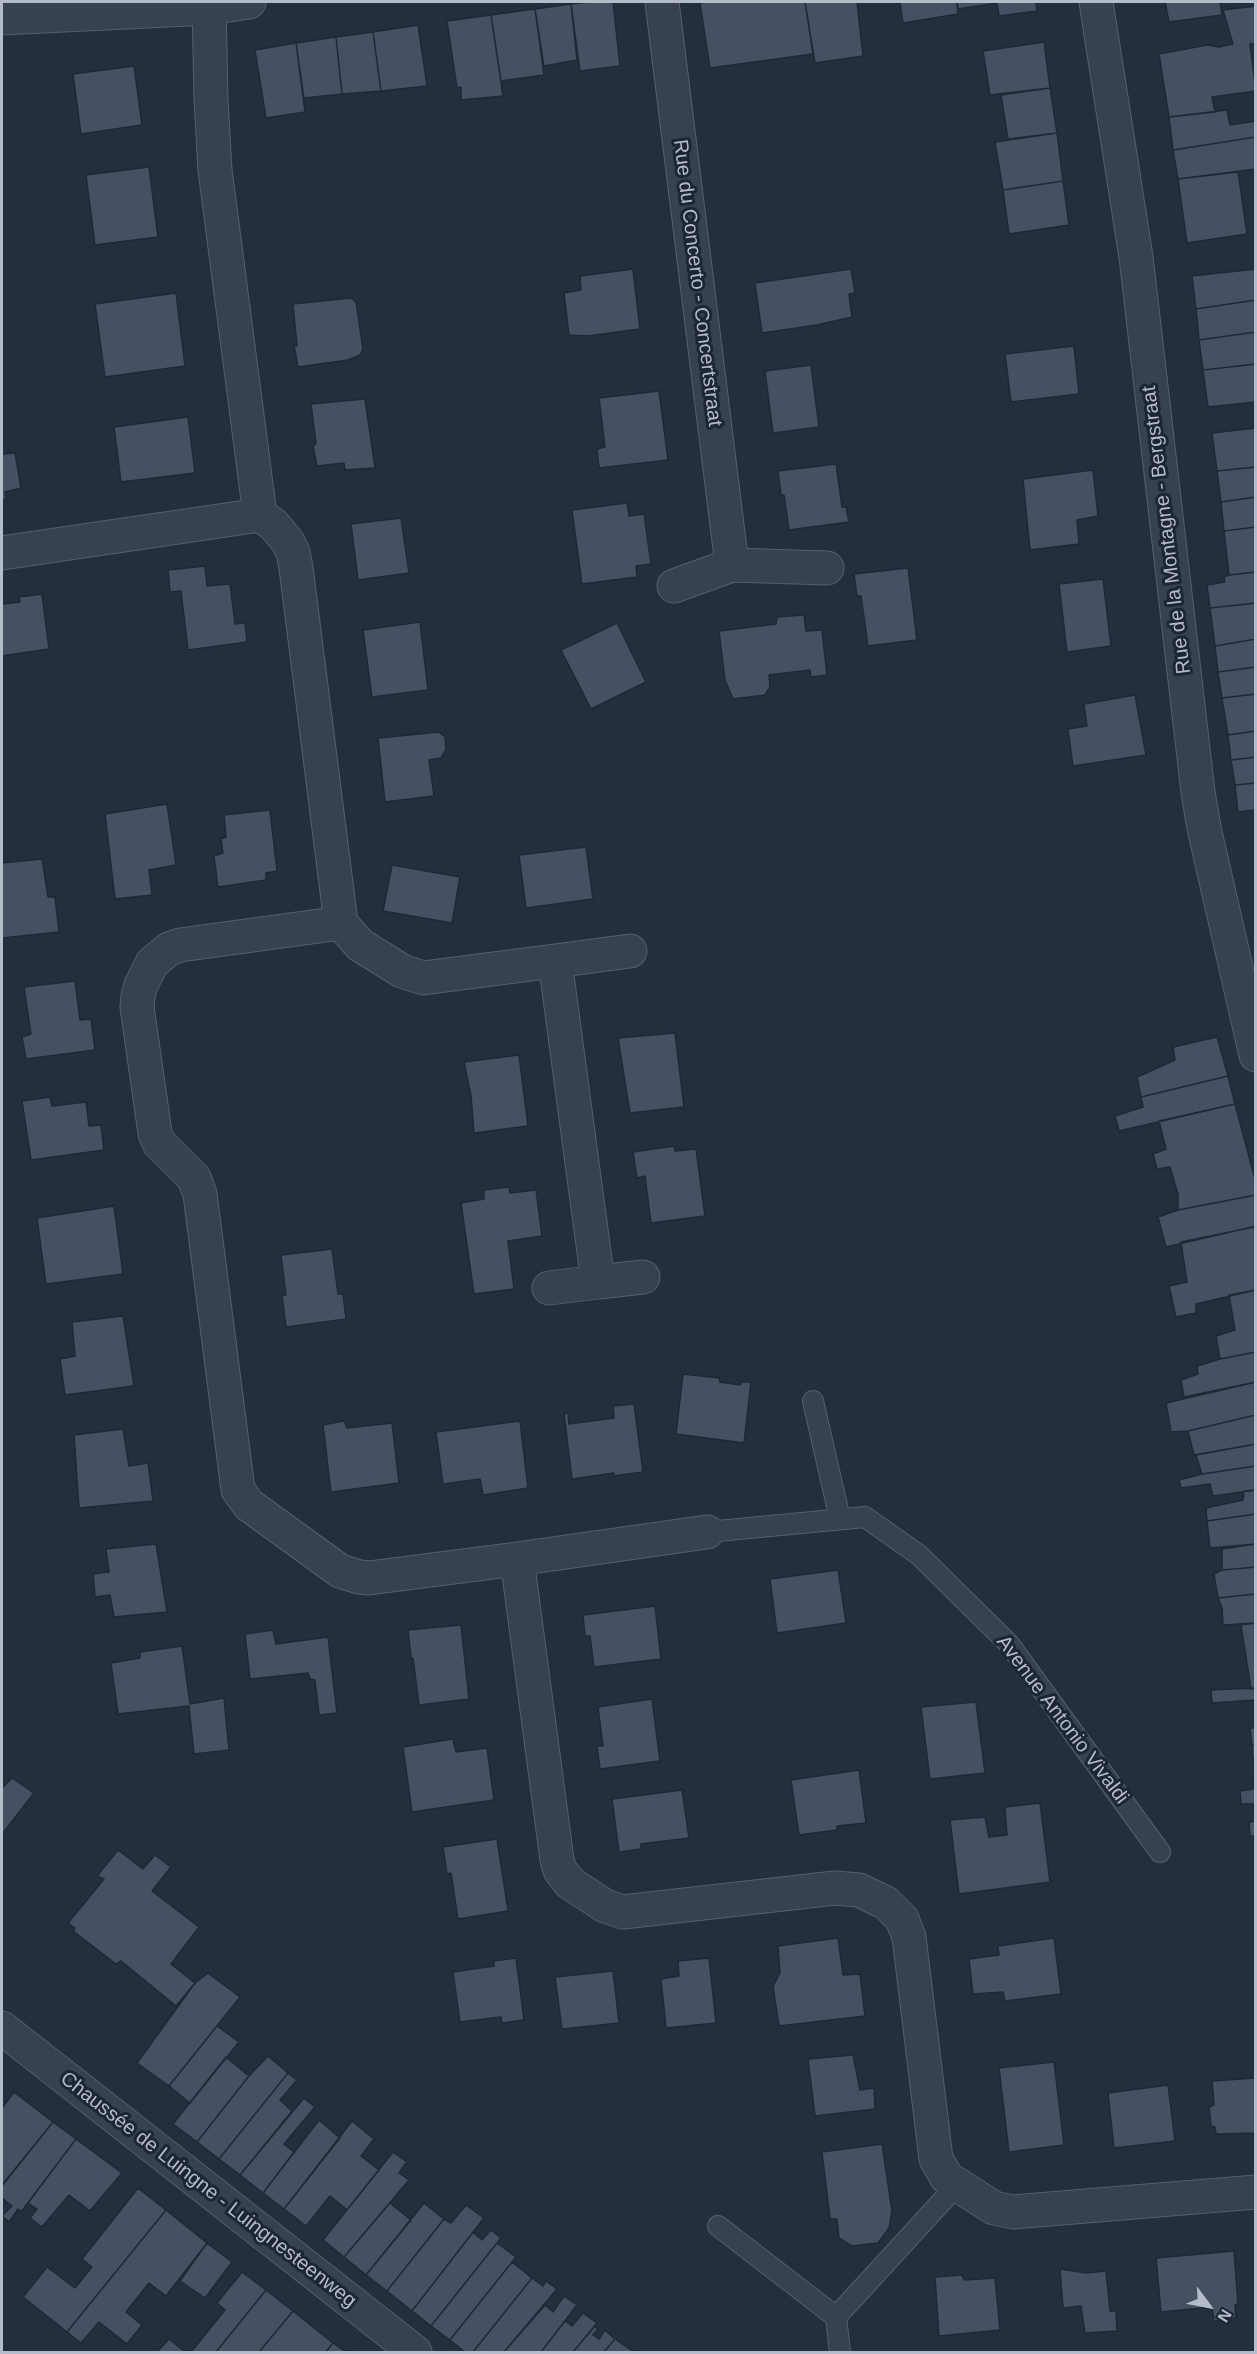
<!DOCTYPE html>
<meta charset="utf-8">
<style>
body{margin:0}
#map{position:relative;width:1257px;height:2354px;overflow:hidden;background:#242f3e;font-family:Helvetica,sans-serif}
canvas{display:block}
.frame{position:absolute;inset:0;border:3px solid #b4bcc9;pointer-events:none}
.north{position:absolute;left:1179px;top:2276px;width:60px;height:60px;-webkit-text-stroke:4px #1d2633;paint-order:stroke;rotate:122deg;font-size:16px;font-weight:700;line-height:24px;text-align:center;color:#b4bcc9}
.north::after{content:'';display:block;margin:auto;width:21px;height:27px;background:#b4bcc9;clip-path:polygon(50% 0,100% 100%,50% 72%,0 100%)}
</style>
<div id="map">
<canvas width="1257" height="2354"></canvas>
<div class="frame"></div>
<div class="north">N</div>
</div>
<script>
const c = document.querySelector('canvas').getContext('2d');
c.lineJoin = 'round';
function fill(path, color) {
  c.fillStyle = color;
  c.fill(path, 'evenodd');
}
function toPath(rows) {
  const path = new Path2D();
  for (const r of rows) {
    path.moveTo(r[0], r[1]);
    for (let i = 2; i < r.length; i += 2) path.lineTo(r[i], r[i + 1]);
  }
  return path;
}
function stroke(path, color, width, dash) {
  c.strokeStyle = color;
  c.lineWidth = width;
  c.lineCap = dash ? 'butt' : 'round';
  c.setLineDash(dash || []);
  c.stroke(path);
}
function write(font, color, halo, rows, align = 'center') {
  c.font = font + ' Helvetica,sans-serif';
  c.lineWidth = 6;
  c.setLineDash([]);
  c.textBaseline = 'middle';
  c.strokeStyle = halo;
  c.fillStyle = color;
  for (const [text, x, y, turn = 0] of rows) {
    c.save();
    c.translate(x, y);
    c.rotate((+turn || 0) * Math.PI / 180);
    c.textAlign = isNaN(turn) ? turn : align;
    if (halo) c.strokeText(text, 0, 0);
    c.fillText(text, 0, 0);
    c.restore();
  }
}
const building = toPath([
 [590,2,613,2,620,66,580,71,571,4,590,2],
 [705,2,805,2,813,54,710,68,700,3,705,2],
 [805,2,857,2,863,56,815,63,805,2],
 [900,2,957,2,958,14,903,23,900,2],
 [957,2,1036,2,1037,11,999,16,997,3,958,9,957,2],
 [1165,2,1220,2,1222,15,1169,22,1165,2],
 [571,4,577,60,544,66,535,9,571,4],
 [1256,6,1256,43,1250,44,1256,91,1212,97,1215,112,1169,117,1159,54,1207,45,1219,47,1233,44,1223,10,1256,6],
 [535,9,544,75,501,81,491,15,535,9],
 [491,15,503,96,461,100,461,87,457,88,447,21,491,15],
 [418,25,427,86,381,91,373,32,418,25],
 [373,32,381,91,342,94,336,37,373,32],
 [336,37,342,94,304,98,296,43,336,37],
 [1044,42,1050,88,990,95,983,51,1044,42],
 [296,43,305,112,266,118,255,50,296,43],
 [134,66,142,125,81,134,73,74,134,66],
 [1050,88,1057,133,1008,139,1001,95,1050,88],
 [1227,110,1230,125,1256,121,1256,137,1173,150,1169,117,1227,110],
 [1057,133,1063,181,1003,190,995,142,1057,133],
 [1256,137,1256,169,1178,179,1173,150,1256,137],
 [149,167,158,237,95,245,86,175,149,167],
 [1238,172,1247,234,1187,243,1178,179,1238,172],
 [1063,181,1069,225,1009,234,1003,190,1063,181],
 [633,269,640,329,588,336,569,335,564,293,581,290,580,276,633,269],
 [851,269,855,293,849,294,852,317,817,325,762,333,755,283,851,269],
 [1256,269,1256,300,1196,309,1192,276,1256,269],
 [176,293,185,366,105,377,95,304,176,293],
 [351,298,356,302,363,349,360,355,348,360,298,367,294,345,297,346,293,304,351,298],
 [1256,300,1256,332,1199,340,1196,309,1256,300],
 [1256,332,1256,364,1203,370,1199,340,1256,332],
 [1074,346,1079,394,1011,402,1005,354,1074,346],
 [1256,364,1256,402,1208,407,1203,370,1256,364],
 [811,365,819,427,773,433,765,371,811,365],
 [659,391,668,460,599,468,597,449,605,447,599,398,659,391],
 [365,399,375,468,345,470,344,463,317,466,313,446,316,444,311,404,365,399],
 [188,417,195,473,121,482,114,427,188,417],
 [1256,428,1256,467,1217,471,1212,433,1256,428],
 [15,453,21,488,5,492,6,499,2,500,2,454,15,453],
 [836,464,842,507,846,507,849,522,789,530,784,495,781,495,778,471,836,464],
 [1256,467,1256,497,1221,502,1217,471,1256,467],
 [1093,470,1098,516,1077,520,1079,544,1030,550,1023,479,1093,470],
 [1256,497,1256,527,1224,531,1221,502,1256,497],
 [627,503,629,516,644,514,651,564,636,566,637,577,582,584,572,510,627,503],
 [401,518,409,573,358,580,351,524,401,518],
 [1256,527,1256,572,1229,575,1224,531,1256,527],
 [205,566,207,586,230,584,235,624,245,623,247,642,188,650,181,591,170,592,168,570,205,566],
 [908,568,917,640,868,646,861,596,857,596,854,574,908,568],
 [1256,572,1256,603,1210,608,1207,585,1225,582,1224,577,1229,575,1256,572],
 [1103,579,1111,646,1067,652,1059,584,1103,579],
 [42,594,49,649,2,656,2,604,20,602,19,597,42,594],
 [1256,603,1256,639,1215,646,1210,608,1256,603],
 [804,615,806,631,822,630,827,675,811,677,810,670,769,675,770,687,765,695,733,699,725,680,719,631,776,624,777,617,804,615],
 [420,622,428,690,372,697,363,630,420,622],
 [617,623,646,682,591,709,561,650,617,623],
 [1256,639,1256,667,1218,672,1215,646,1256,639],
 [1256,667,1256,694,1222,698,1218,672,1256,667],
 [1256,694,1256,731,1228,735,1222,698,1256,694],
 [1135,695,1146,755,1073,766,1068,729,1087,726,1084,704,1135,695],
 [1256,731,1256,757,1231,760,1228,735,1256,731],
 [439,732,445,737,446,750,441,758,429,760,434,796,385,802,378,738,439,732],
 [1256,757,1256,783,1235,785,1231,760,1256,757],
 [1256,783,1256,810,1238,812,1235,785,1256,783],
 [167,804,176,865,149,870,152,895,115,899,105,814,167,804],
 [270,810,277,871,266,873,266,880,218,887,214,856,223,853,221,839,226,837,224,815,270,810],
 [586,847,593,899,526,908,519,855,586,847],
 [42,859,48,897,55,897,59,932,2,938,2,863,42,859],
 [392,865,460,877,452,923,383,911,392,865],
 [75,981,80,1020,91,1019,95,1050,26,1059,22,1037,31,1034,24,987,75,981],
 [675,1033,684,1107,630,1113,618,1038,675,1033],
 [1217,1037,1228,1076,1141,1097,1137,1077,1175,1060,1173,1047,1217,1037],
 [519,1055,528,1126,474,1133,471,1096,464,1062,519,1055],
 [1228,1076,1235,1104,1119,1131,1115,1116,1143,1107,1141,1097,1228,1076],
 [50,1097,52,1106,86,1102,89,1126,101,1125,104,1150,31,1160,22,1101,50,1097],
 [1235,1104,1256,1183,1256,1195,1178,1210,1178,1194,1170,1167,1157,1169,1153,1154,1166,1149,1159,1121,1235,1104],
 [674,1146,675,1151,696,1149,705,1216,651,1223,645,1176,637,1178,633,1152,674,1146],
 [509,1187,510,1193,536,1190,542,1236,508,1241,514,1289,474,1294,461,1203,484,1199,484,1190,509,1187],
 [1256,1195,1256,1226,1166,1247,1158,1217,1178,1210,1256,1195],
 [114,1206,123,1274,46,1284,37,1218,114,1206],
 [1254,1227,1256,1234,1256,1290,1196,1304,1196,1313,1176,1317,1169,1286,1187,1282,1181,1242,1254,1227],
 [332,1249,338,1294,343,1294,346,1319,286,1327,282,1295,286,1295,281,1255,332,1249],
 [1256,1290,1256,1352,1220,1359,1216,1336,1235,1330,1229,1295,1256,1290],
 [123,1316,134,1386,65,1395,60,1359,75,1356,72,1322,123,1316],
 [1256,1352,1256,1382,1184,1397,1181,1380,1198,1374,1197,1366,1220,1359,1256,1352],
 [683,1374,719,1378,720,1382,740,1385,742,1382,751,1382,744,1443,676,1434,683,1374],
 [1256,1382,1256,1415,1188,1431,1171,1432,1166,1403,1256,1382],
 [634,1404,643,1472,613,1476,614,1473,572,1479,564,1414,568,1413,569,1424,614,1418,613,1406,634,1404],
 [1256,1415,1256,1444,1194,1455,1188,1431,1256,1415],
 [344,1421,347,1428,392,1423,399,1483,331,1492,323,1425,344,1421],
 [520,1421,528,1488,483,1495,480,1479,443,1484,436,1432,520,1421],
 [123,1429,129,1466,148,1463,153,1501,79,1508,74,1435,123,1429],
 [1256,1444,1256,1466,1202,1474,1196,1455,1256,1444],
 [1256,1466,1256,1490,1213,1496,1210,1484,1181,1488,1179,1480,1202,1474,1256,1466],
 [1256,1490,1256,1514,1207,1521,1206,1508,1243,1500,1244,1491,1256,1490],
 [1256,1514,1256,1544,1210,1548,1207,1521,1256,1514],
 [156,1544,167,1612,114,1617,110,1595,95,1597,93,1574,109,1572,106,1549,156,1544],
 [1256,1544,1256,1567,1222,1570,1222,1549,1256,1544],
 [1256,1567,1256,1594,1218,1598,1214,1574,1222,1570,1256,1567],
 [838,1570,846,1623,777,1633,770,1579,838,1570],
 [1256,1594,1256,1623,1223,1625,1222,1608,1218,1598,1256,1594],
 [655,1606,661,1659,594,1667,590,1636,585,1636,583,1615,655,1606],
 [1256,1623,1256,1688,1251,1689,1241,1625,1256,1623],
 [461,1625,469,1699,419,1705,413,1658,411,1658,408,1630,461,1625],
 [273,1630,276,1644,328,1637,337,1713,319,1715,315,1680,310,1679,308,1673,250,1679,245,1634,273,1630],
 [182,1646,190,1704,224,1698,229,1750,194,1754,189,1706,118,1714,111,1663,140,1658,140,1652,182,1646],
 [1256,1688,1256,1700,1212,1703,1211,1690,1256,1688],
 [652,1699,660,1761,600,1769,597,1746,603,1746,598,1707,652,1699],
 [976,1702,985,1773,930,1779,921,1707,976,1702],
 [1250,1728,1256,1728,1256,1745,1252,1745,1250,1728],
 [453,1739,456,1752,487,1748,494,1800,412,1812,403,1747,453,1739],
 [1252,1745,1256,1745,1256,1760,1253,1760,1252,1745],
 [859,1770,866,1823,837,1826,837,1830,799,1835,791,1780,859,1770],
 [1253,1775,1256,1775,1256,1804,1241,1804,1240,1791,1254,1789,1253,1775],
 [12,1778,34,1793,2,1834,2,1788,12,1778],
 [682,1790,689,1838,641,1844,641,1849,619,1852,612,1799,682,1790],
 [1040,1803,1050,1882,959,1894,950,1820,985,1817,989,1837,1007,1835,1005,1807,1040,1803],
 [1256,1821,1256,1836,1250,1836,1249,1822,1256,1821],
 [497,1839,508,1911,458,1919,451,1873,447,1874,443,1847,497,1839],
 [118,1850,143,1869,155,1855,171,1867,152,1891,199,1927,171,1964,195,1983,176,2006,121,1961,116,1964,73,1931,75,1928,68,1923,104,1879,97,1876,118,1850],
 [838,1938,843,1975,860,1974,865,2016,779,2026,773,1986,780,1973,778,1946,838,1938],
 [1054,1938,1061,1994,1005,2001,1003,1992,973,1994,969,1959,999,1955,998,1946,1054,1938],
 [516,1958,524,2020,502,2023,501,2017,460,2022,453,1972,494,1966,494,1961,516,1958],
 [709,1958,716,2023,666,2028,661,1979,679,1976,678,1961,709,1958],
 [613,1971,619,2023,562,2029,555,1977,613,1971],
 [208,1973,240,1997,169,2086,137,2063,195,1983,208,1973],
 [217,2026,239,2042,190,2103,169,2086,217,2026],
 [853,2055,860,2090,874,2088,875,2109,815,2116,808,2059,853,2055],
 [268,2056,288,2073,219,2159,197,2142,249,2076,268,2056],
 [226,2057,249,2076,197,2142,173,2124,226,2057],
 [1054,2062,1064,2145,1009,2152,999,2068,1054,2062],
 [288,2073,297,2080,280,2100,292,2111,240,2175,219,2159,288,2073],
 [1256,2078,1256,2133,1216,2134,1215,2127,1211,2126,1209,2107,1214,2105,1212,2081,1256,2078],
 [1168,2085,1175,2141,1114,2148,1108,2093,1168,2085],
 [14,2092,53,2122,2,2185,2,2108,14,2092],
 [304,2098,315,2107,284,2144,294,2152,263,2193,240,2175,304,2098],
 [319,2120,340,2138,284,2209,263,2193,319,2120],
 [352,2121,374,2139,361,2156,379,2170,347,2210,330,2196,306,2226,284,2209,352,2121],
 [53,2122,76,2139,21,2212,18,2209,9,2222,2,2216,12,2206,2,2198,2,2186,53,2122],
 [76,2139,122,2173,90,2211,69,2195,42,2227,30,2218,37,2209,28,2203,76,2139],
 [882,2144,892,2211,889,2228,878,2243,852,2246,839,2238,837,2219,830,2219,822,2152,882,2144],
 [393,2152,407,2162,399,2173,409,2180,344,2257,323,2240,393,2152],
 [138,2188,166,2210,67,2332,23,2297,47,2267,75,2288,92,2267,82,2259,138,2188],
 [390,2203,411,2220,366,2275,344,2257,390,2203],
 [424,2203,444,2219,387,2291,366,2275,424,2203],
 [466,2205,484,2218,412,2311,387,2291,444,2219,451,2223,466,2205],
 [166,2210,207,2243,166,2296,149,2283,126,2312,142,2325,127,2344,99,2322,81,2343,67,2332,166,2210],
 [491,2230,501,2238,431,2326,412,2311,473,2232,482,2240,491,2230],
 [207,2243,232,2262,205,2298,180,2281,207,2243],
 [497,2243,516,2257,450,2340,431,2326,497,2243],
 [1234,2251,1238,2304,1235,2305,1236,2318,1214,2321,1212,2307,1161,2312,1156,2258,1234,2251],
 [512,2262,532,2278,473,2352,465,2352,450,2340,512,2262],
 [1060,2269,1086,2273,1106,2271,1110,2311,1116,2311,1117,2331,1085,2333,1081,2306,1063,2308,1060,2269],
 [242,2272,266,2290,216,2352,191,2352,225,2310,217,2303,242,2272],
 [962,2275,964,2280,995,2278,1000,2330,939,2336,935,2277,962,2275],
 [532,2278,543,2286,546,2281,557,2289,504,2352,473,2352,532,2278],
 [266,2290,293,2311,259,2352,216,2352,266,2290],
 [564,2296,577,2305,541,2352,504,2352,545,2305,553,2312,564,2296],
 [293,2311,333,2343,326,2352,259,2352,293,2311],
 [583,2313,597,2323,573,2352,541,2352,565,2321,572,2326,583,2313],
 [595,2326,598,2329,593,2335,599,2339,605,2330,615,2339,604,2352,573,2352,595,2326],
 [169,2339,185,2352,157,2352,169,2339],
 [615,2339,634,2352,604,2352,615,2339],
 [333,2343,346,2352,326,2352,333,2343]
]);
fill(building, '#455162');
stroke(building, '#1f2835', 1.5);
const service = toPath([
 [813,1401,840,1519],
 [707,1532,865,1517,919,1555,1009,1644,1160,1852],
 [718,2226,836,2317,957,2185],
 [836,2317,840,2352]
]);
const minor = toPath([
 [209,2,211,100,215,170,260,515,274,525,288,542,293,552,296,568,341,923,180,945,169,949,152,963,141,985,138,996,137,1007,155,1133,159,1143,194,1178,200,1194,238,1490,249,1505,340,1571,359,1577,369,1578,517,1559,707,1532],
 [662,2,732,565,827,568],
 [1096,2,1136,257,1198,792,1204,828,1256,1055],
 [2,18,209,8,249,2],
 [2,553,260,515],
 [674,586,732,565],
 [341,923,360,945,402,971,423,978,555,961,598,1282,643,1277],
 [555,961,630,951],
 [549,1288,598,1282],
 [517,1559,557,1860,560,1870,570,1883,605,1906,623,1912,835,1888,859,1890,886,1903,902,1919,909,1937,936,2159,947,2178,994,2208,1013,2212,1256,2192]
]);
const tertiary = toPath([
 [2,2028,415,2352]
]);
stroke(service, '#565f6c', 22);
stroke(minor, '#565f6c', 35);
stroke(tertiary, '#565f6c', 35);
stroke(service, '#38414e', 20);
stroke(minor, '#38414e', 33);
stroke(tertiary, '#38414e', 33);
write('20px', '#b4bcc9', '#1d2633', [
 ["Rue du Concerto - Concertstraat",697,283,83],
 ["Rue de la Montagne - Bergstraat",1167,530,-97],
 ["Avenue Antonio Vivaldi",1062,1720,53],
 ["Chaussée de Luingne - Luingnesteenweg",208,2190,38]
]);
</script>
